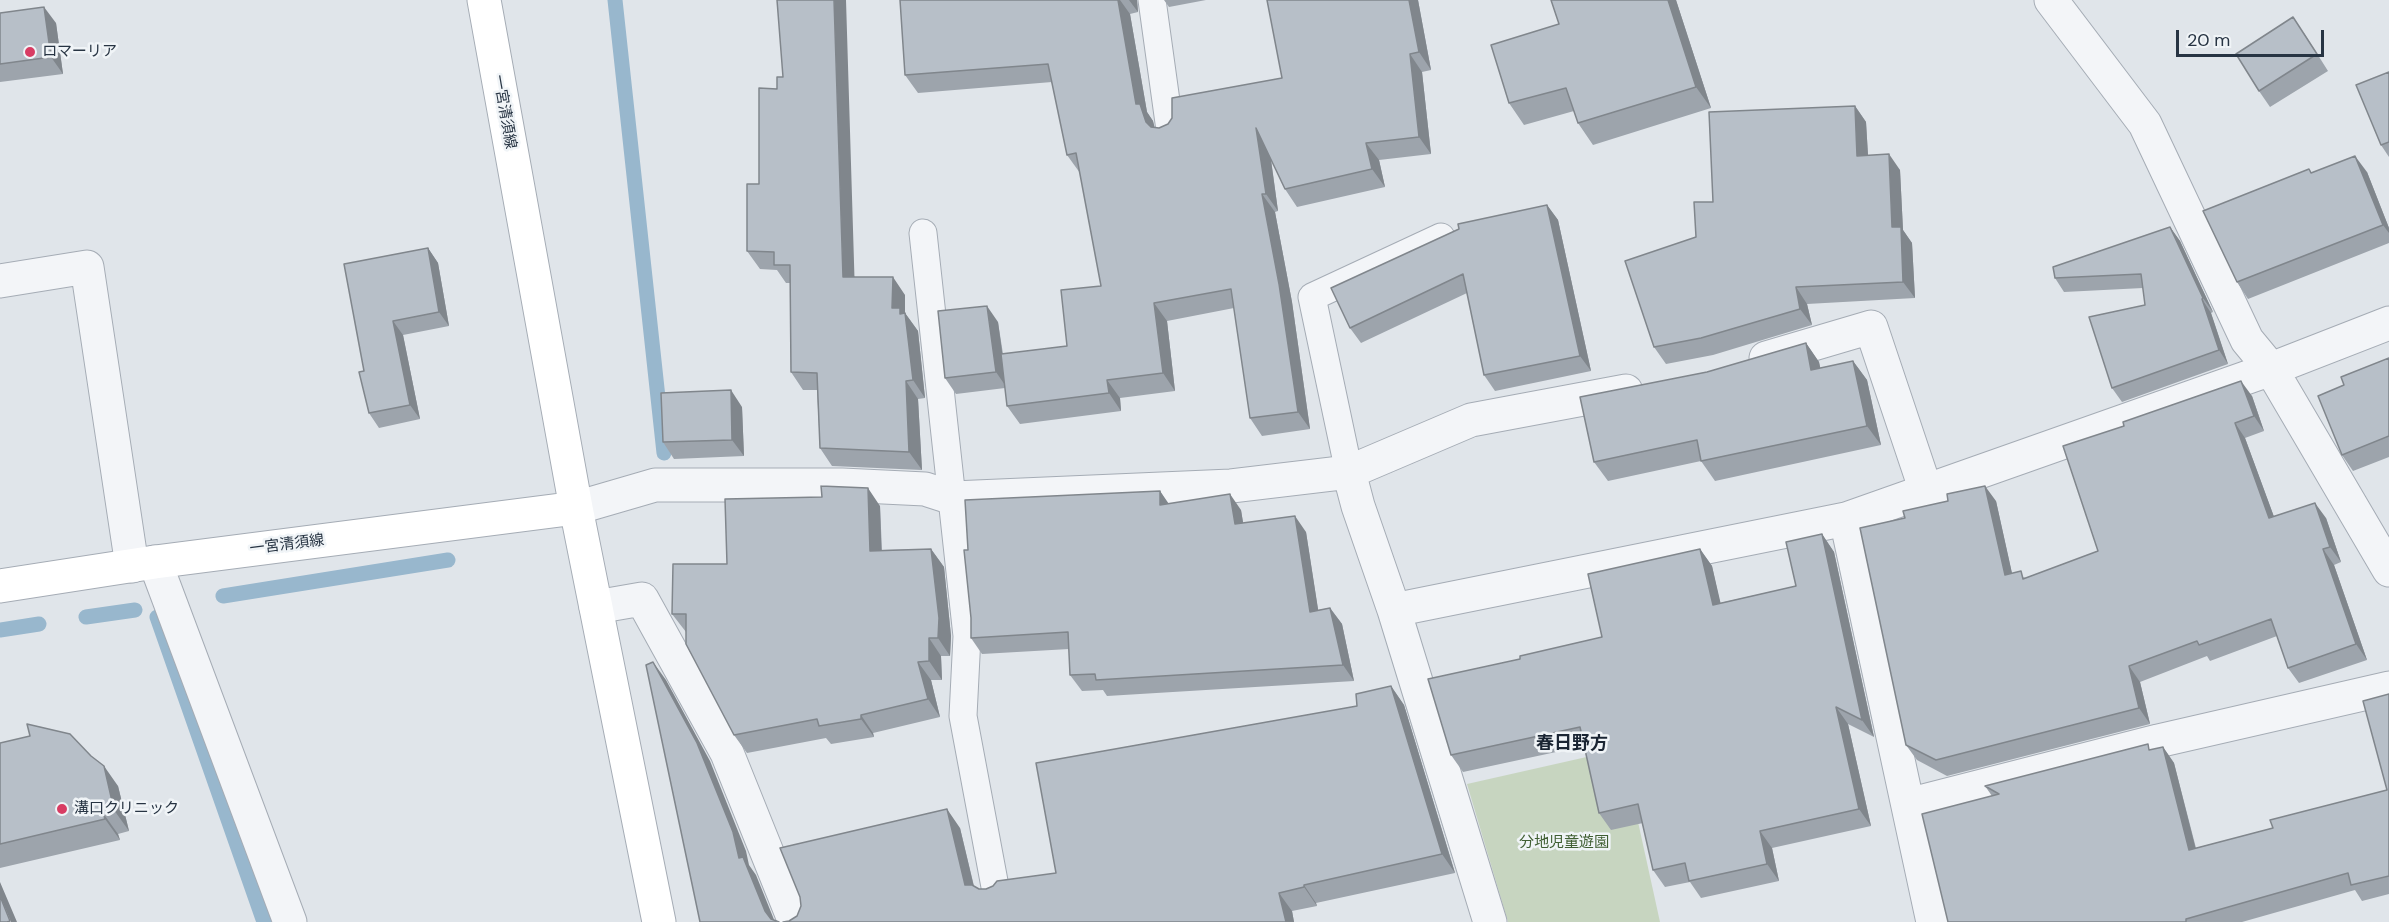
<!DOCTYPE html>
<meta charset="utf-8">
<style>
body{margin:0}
#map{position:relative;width:2389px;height:922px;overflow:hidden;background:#e0e5ea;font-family:"DM Sans",sans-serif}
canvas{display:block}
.scale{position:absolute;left:2176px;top:30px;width:148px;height:27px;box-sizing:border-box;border:3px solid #273443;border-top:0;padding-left:8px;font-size:18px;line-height:21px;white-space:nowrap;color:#273443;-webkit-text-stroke:4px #f0f4f7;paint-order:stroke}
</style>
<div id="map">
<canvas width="2389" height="922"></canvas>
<div class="scale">20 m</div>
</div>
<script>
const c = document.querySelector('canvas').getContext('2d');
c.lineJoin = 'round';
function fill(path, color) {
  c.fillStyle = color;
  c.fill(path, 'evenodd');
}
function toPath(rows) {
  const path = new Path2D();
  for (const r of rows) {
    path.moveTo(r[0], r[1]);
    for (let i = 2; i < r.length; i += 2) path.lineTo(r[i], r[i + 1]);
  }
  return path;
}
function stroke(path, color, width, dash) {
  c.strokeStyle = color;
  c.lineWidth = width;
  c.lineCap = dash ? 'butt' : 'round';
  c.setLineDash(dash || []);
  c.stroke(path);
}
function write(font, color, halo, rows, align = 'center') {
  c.font = font + ' "DM Sans","Noto Sans JP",sans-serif';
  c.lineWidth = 5;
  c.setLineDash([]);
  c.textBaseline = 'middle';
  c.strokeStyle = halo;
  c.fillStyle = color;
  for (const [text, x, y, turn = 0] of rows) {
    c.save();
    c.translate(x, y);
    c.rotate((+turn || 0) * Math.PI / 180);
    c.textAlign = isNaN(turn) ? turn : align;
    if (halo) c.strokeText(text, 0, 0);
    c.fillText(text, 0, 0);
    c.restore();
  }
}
fill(toPath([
 [1622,749,1660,922,1508,922,1467,784]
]), '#c7d5c0');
stroke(toPath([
 [615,0,664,453],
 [223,596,448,560],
 [86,617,135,610],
 [157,617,264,922],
 [0,630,39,624]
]), '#98b7cd', 15);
const lane = toPath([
 [1152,0,1170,130],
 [923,233,967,636,963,716,996,892],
 [1349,472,1312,297,1441,237]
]);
const street = toPath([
 [2051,0,2145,124,2247,340,2271,369,2389,570],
 [0,281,87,267,132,566],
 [1766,358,1871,327,1926,491],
 [1349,472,1358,506,1394,610,1490,922],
 [576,508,655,485,842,485,925,489,953,498,1231,486,1349,472,1471,420,1626,391],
 [1846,519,1933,922],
 [155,562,290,922],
 [596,607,642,599,727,753,795,922],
 [1394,610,1846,519,2271,369,2389,323],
 [1908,805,2158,741,2389,688]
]);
const secondary = toPath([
 [484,0,576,508,659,922],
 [0,586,155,562,576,508]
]);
stroke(lane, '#a5acb5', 29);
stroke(street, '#a5acb5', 35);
stroke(secondary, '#a5acb5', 35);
stroke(lane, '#f3f5f8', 27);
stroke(street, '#f3f5f8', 33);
stroke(secondary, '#fff', 33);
fill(toPath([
 [900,0,1137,0,1138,12,1130,14,1147,112,1153,121,1154,127,1159,128,1282,78,1418,0,1431,70,1422,72,1431,154,1379,160,1385,187,1297,207,1285,189,1271,159,1278,211,1275,212,1292,302,1310,429,1262,436,1250,418,1234,308,1167,321,1175,391,1120,398,1121,411,1020,424,1007,406,1005,388,956,394,945,378,998,322,1003,354,1067,346,1101,286,1080,173,1067,155,1052,82,918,93,905,75],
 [1164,0,1206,0,1169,7],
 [1551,0,1676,0,1711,108,1593,145,1578,123,1574,111,1524,125,1509,103,1559,24],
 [0,13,56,23,63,74,0,82],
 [2304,33,2328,71,2270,107,2259,91],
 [2389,72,2389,157,2381,145],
 [1855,106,1866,122,1868,155,1900,170,1903,230,1912,243,1915,298,1807,304,1812,325,1713,355,1666,364,1654,347,1696,237,1713,202],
 [2309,169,2312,173,2367,172,2389,228,2389,243,2248,299,2237,282],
 [759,184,855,277,905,295,905,313,918,331,925,398,918,399,922,470,832,466,820,448,817,390,803,390,791,372,790,283,786,283,777,270,760,269,747,251],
 [1547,205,1558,220,1591,371,1495,391,1484,375,1467,293,1361,343,1350,328],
 [2170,227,2180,241,2213,312,2211,313,2228,364,2122,402,2112,388,2145,305,2143,288,2064,292,2055,278],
 [428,248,438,263,449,326,403,335,420,419,379,428,369,413,364,371],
 [1806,343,1819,362,1820,368,1853,361,1867,380,1881,445,1715,481,1701,461,1608,481,1594,462,1707,372],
 [2389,358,2389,457,2353,471,2342,455,2344,385],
 [2252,396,2264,431,2245,438,2274,517,2326,518,2341,562,2334,565,2367,660,2299,683,2288,668,2277,636,2210,661,2207,656,2140,682,2150,724,1947,776,1917,760,1906,745,1996,501,2012,574,2026,578,2098,551],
 [742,407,744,456,674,459,663,442],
 [1160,491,1168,504,1241,510,1243,523,1306,532,1318,610,1330,608,1342,624,1354,681,1107,696,1103,690,1082,691,1070,675,1069,649,982,654,971,638,971,618,968,550],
 [880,506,882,550,931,549,944,567,951,636,950,656,941,656,942,680,931,680,940,717,873,733,874,737,831,744,826,738,747,753,734,735,686,632,672,614,727,564],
 [1822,534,1834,552,1874,737,1848,724,1871,826,1772,848,1779,881,1701,898,1690,882,1665,887,1653,870,1643,823,1611,830,1599,813,1584,746,1463,772,1451,755,1520,659,1602,637,1700,549,1712,566,1720,603,1796,586],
 [1391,686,1404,705,1455,873,1316,903,1317,906,1292,911,1294,922,783,922,789,921,960,828,974,886,979,889,986,889,1056,873,1357,706],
 [2389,694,2389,894,2362,901,2355,890,2242,922,1948,922,1992,796,1985,786,2163,747,2174,763,2196,848,2273,828,2387,790],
 [0,743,118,786,129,831,118,834,120,840,0,868]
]), '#9da4ac');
fill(toPath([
 [834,0,846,0,855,295,843,277],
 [1118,0,1120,0,1130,14,1147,112,1153,121,1158,140,1146,122,1136,104],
 [1129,0,1137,0,1138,12],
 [1409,0,1418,0,1431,70,1419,52],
 [1668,0,1676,0,1711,108,1696,87],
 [44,7,56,23,63,74,51,57],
 [1410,54,1422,72,1431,154,1419,137],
 [1855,106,1866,122,1869,172,1857,156],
 [1256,128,1269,146,1278,211,1266,194],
 [1366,143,1379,160,1385,187,1372,169],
 [1889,154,1900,170,1903,230,1912,243,1915,298,1903,282,1892,227],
 [2355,156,2367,172,2389,228,2389,233,2383,225],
 [1262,194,1275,212,1292,302,1310,429,1298,412],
 [1547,205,1558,220,1591,371,1580,356],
 [2170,227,2180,241,2213,312,2203,298],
 [428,248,438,263,449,326,439,312],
 [893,277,905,295,905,315,905,313,918,331,925,398,913,380,892,308],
 [1796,287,1807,304,1812,325,1800,309],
 [2202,299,2211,313,2228,364,2219,350],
 [1154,303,1167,321,1175,391,1163,373],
 [987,306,998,322,1007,388,996,372],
 [393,321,403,335,420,419,410,405],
 [1806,343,1819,362,1825,389,1811,370],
 [1853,361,1867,380,1881,445,1867,426],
 [1107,380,1120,398,1121,411,1109,393],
 [906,381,918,399,922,470,909,452],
 [2241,381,2252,396,2264,431,2254,416],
 [731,390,742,407,744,456,732,440],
 [2235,423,2245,438,2280,533,2269,518],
 [1985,486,1996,501,2016,591,2005,575],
 [868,488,880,506,882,569,870,551],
 [1160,491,1171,507,1160,505],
 [1230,494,1241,510,1246,540,1235,524],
 [2315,503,2326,518,2341,562,2330,547],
 [1295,516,1306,532,1321,628,1310,612],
 [1822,534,1834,552,1874,737,1862,720],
 [931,549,944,567,951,636,950,656,938,638],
 [1700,549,1712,566,1725,622,1713,605],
 [2323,549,2334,565,2367,660,2356,644],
 [1330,608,1342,624,1354,681,1343,665],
 [929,638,941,656,942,680,929,661],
 [653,662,666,680,710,761,746,851,749,865,756,875,775,922,773,922,765,911,739,858],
 [918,662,931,680,940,717,928,699],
 [2129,666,2140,682,2150,724,2139,708],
 [1391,686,1404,705,1455,873,1442,854],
 [1836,707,1848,724,1871,826,1859,809],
 [861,715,873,733,874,737,861,719],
 [2163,747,2174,763,2200,866,2189,850],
 [104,766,118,786,129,831,114,810],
 [947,809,960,828,978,904,965,885],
 [103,813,118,834,120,840,105,819],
 [1760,831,1772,848,1779,881,1767,864],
 [0,882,17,922,11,922,0,896],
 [1304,885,1316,903,1317,906,1304,887],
 [1279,893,1292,911,1294,922,1286,922]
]), '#80868c');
const building = toPath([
 [777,0,834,0,843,277,893,277,892,308,900,308,900,314,905,313,913,380,906,381,909,452,820,448,817,373,791,372,790,265,774,265,774,252,747,251,747,184,759,184,759,88,777,89,777,77,783,77,777,0],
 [900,0,1118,0,1136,104,1140,104,1146,122,1151,127,1159,128,1168,124,1172,118,1172,98,1282,78,1267,0,1409,0,1419,52,1410,54,1419,137,1366,143,1372,169,1285,189,1256,128,1266,194,1262,194,1279,284,1298,412,1250,418,1231,289,1154,303,1163,373,1107,380,1109,393,1007,406,1001,354,1067,346,1061,290,1101,286,1076,153,1067,155,1048,64,905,75,900,0],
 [1551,0,1668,0,1696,87,1578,123,1566,88,1509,103,1491,45,1559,24,1551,0],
 [44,7,51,57,0,64,0,13,44,7],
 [2293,17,2317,54,2259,91,2236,54,2293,17],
 [2389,72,2389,142,2381,145,2356,85,2389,72],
 [1855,106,1857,156,1889,154,1892,227,1901,227,1903,282,1796,287,1800,309,1701,338,1654,347,1625,261,1696,237,1694,202,1713,202,1709,112,1855,106],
 [2355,156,2383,225,2237,282,2203,211,2309,169,2311,173,2355,156],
 [1547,205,1580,356,1484,375,1463,274,1350,328,1331,288,1459,229,1458,224,1547,205],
 [2170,227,2203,298,2202,299,2219,350,2112,388,2089,317,2145,305,2141,274,2055,278,2053,267,2170,227],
 [428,248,439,312,393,321,410,405,369,413,359,372,364,371,344,264,428,248],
 [987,306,996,372,945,378,938,311,987,306],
 [1806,343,1811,370,1853,361,1867,426,1701,461,1697,440,1594,462,1580,397,1707,372,1806,343],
 [2389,358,2389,436,2342,455,2318,396,2344,385,2341,377,2389,358],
 [2241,381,2254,416,2235,423,2269,518,2315,503,2330,547,2323,549,2356,644,2288,668,2271,619,2199,645,2197,641,2129,666,2139,708,1936,760,1906,745,1860,528,1905,518,1903,511,1948,501,1947,494,1985,486,2005,575,2021,571,2023,579,2098,551,2063,446,2124,426,2123,422,2241,381],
 [731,390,732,440,663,442,661,393,731,390],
 [821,486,868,488,870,551,931,549,939,618,938,638,929,638,929,661,918,662,928,699,861,715,861,719,819,726,817,719,734,735,686,644,686,614,672,614,673,564,727,564,725,499,822,497,821,486],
 [1160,491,1160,505,1230,494,1235,524,1295,516,1310,612,1330,608,1343,665,1096,680,1095,674,1070,675,1068,632,971,638,971,618,964,550,968,550,965,500,1160,491],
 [1822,534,1862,720,1836,707,1859,809,1760,831,1767,864,1689,881,1685,863,1653,870,1638,804,1599,813,1580,727,1451,755,1428,679,1520,659,1520,656,1602,637,1588,574,1700,549,1713,605,1796,586,1786,542,1822,534],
 [653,662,697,743,733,832,739,858,743,857,765,911,771,919,779,922,700,922,646,665,653,662],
 [1391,686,1442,854,1304,885,1304,887,1279,893,1286,922,783,922,789,921,797,916,801,906,800,897,780,848,947,809,965,885,972,885,979,889,986,889,993,886,997,881,1056,873,1036,763,1357,706,1356,694,1391,686],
 [2389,694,2389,876,2351,885,2348,873,2186,919,2186,922,1948,922,1922,814,1999,794,1985,786,2148,744,2149,750,2163,747,2189,850,2273,828,2270,820,2387,790,2363,701,2389,694],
 [27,724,70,734,91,756,104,766,114,810,103,813,105,819,0,844,0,743,30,736,27,724],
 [0,896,10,921,7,922,0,922,0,896]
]);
fill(building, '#b7bfc8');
stroke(building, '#80868c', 1.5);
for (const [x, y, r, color] of [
 [30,52,6,"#d83c63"],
 [62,809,6,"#d83c63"]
]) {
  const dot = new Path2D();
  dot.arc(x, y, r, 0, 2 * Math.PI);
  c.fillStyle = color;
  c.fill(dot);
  stroke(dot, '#f0f4f7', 2);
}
write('15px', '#273443', '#f0f4f7', [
 ["ロマーリア",42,52],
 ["溝口クリニック",74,809]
], 'left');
write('15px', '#273443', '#f0f4f7', [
 ["一宮清須線",504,112,80],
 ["一宮清須線",287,545,-7]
]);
write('15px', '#405f33', '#f0f4f7', [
 ["分地児童遊園",1564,843]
]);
write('bold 18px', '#1a2533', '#f0f4f7', [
 ["春日野方",1572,744]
]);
</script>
